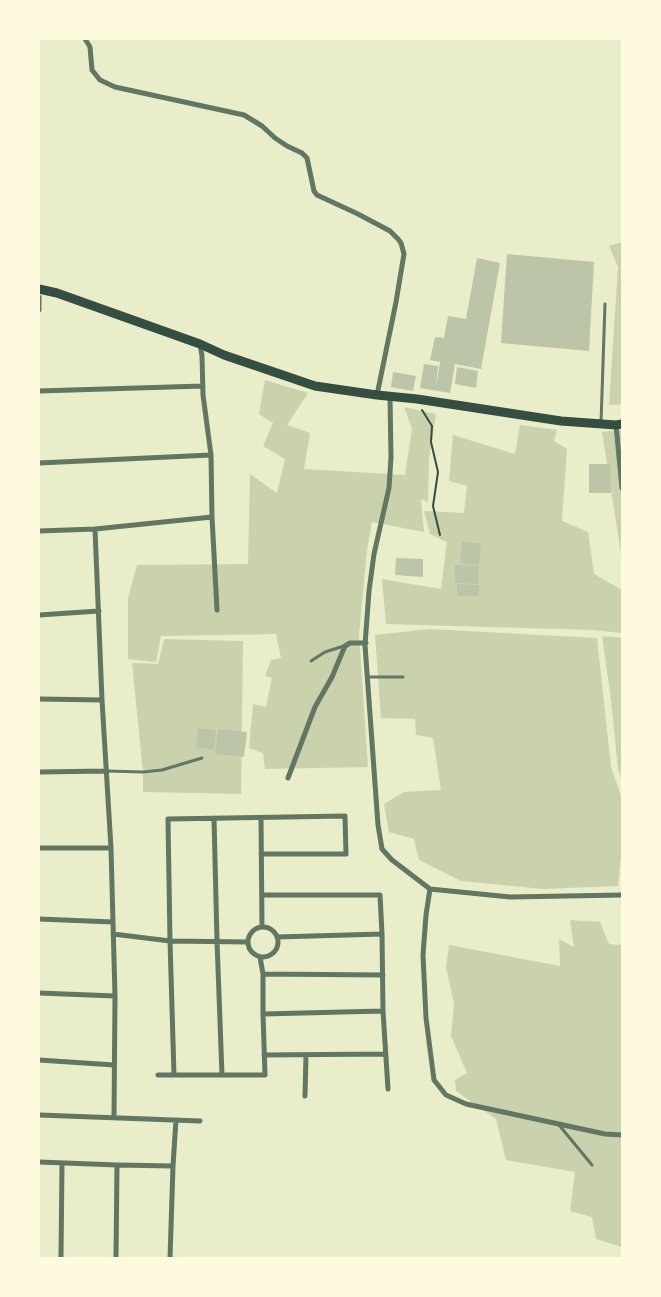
<!DOCTYPE html>
<style>
body{margin:0}
#map{position:relative;width:661px;height:1297px;overflow:hidden;background:#e9edc9;font-family:"DejaVu Sans",sans-serif}
canvas{display:block}
.frame{position:absolute;inset:0;border:40px solid #fefae0;pointer-events:none}
</style>
<div id="map">
<canvas width="661" height="1297"></canvas>
<div class="frame"></div>
</div>
<script>
const c = document.querySelector('canvas').getContext('2d');
c.lineJoin = 'round';
function fill(path, color) {
  c.fillStyle = color;
  c.fill(path, 'evenodd');
}
function toPath(rows) {
  const path = new Path2D();
  for (const r of rows) {
    if (r.length === 3) {
      path.moveTo(r[0] + r[2], r[1]);
      path.arc(r[0], r[1], r[2], 0, 2 * Math.PI);
      continue;
    }
    path.moveTo(r[0], r[1]);
    for (let i = 2; i < r.length; i += 2) path.lineTo(r[i], r[i + 1]);
  }
  return path;
}
function stroke(path, color, width, dash) {
  c.strokeStyle = color;
  c.lineWidth = width;
  c.lineCap = dash ? 'butt' : 'round';
  c.setLineDash(dash || []);
  c.stroke(path);
}
fill(toPath([
 [622,242,622,404,609,405,618,267,609,246],
 [265,380,308,393,287,425,310,433,304,469,405,475,412,429,404,407,436,414,429,459,428,502,421,499,424,532,372,522,367,550,359,635,368,767,265,769,263,753,249,748,253,704,266,707,272,678,265,676,271,660,281,658,276,634,161,636,156,662,128,659,128,598,137,565,248,564,250,474,277,493,285,459,263,446,273,423,259,414],
 [520,425,557,430,554,441,567,449,562,521,588,532,594,574,622,590,622,633,592,630,386,624,382,579,441,589,447,542,430,534,424,511,464,513,467,486,449,481,453,435,515,454],
 [622,430,622,560,602,432],
 [429,629,597,638,611,767,622,799,622,847,618,886,543,889,461,881,419,860,414,839,389,832,384,804,404,792,441,790,433,738,416,735,415,719,381,718,375,635],
 [602,636,622,638,622,779,618,769,611,700],
 [164,639,243,641,241,794,143,792,143,772,132,663,158,664],
 [570,920,600,922,609,944,622,945,622,1247,596,1239,592,1217,570,1211,575,1172,506,1160,496,1119,456,1091,455,1080,467,1073,451,1036,454,1003,446,968,449,945,560,966,559,939,574,947]
]), '#cad2ad');
fill(toPath([
 [507,254,594,262,589,351,501,343],
 [477,258,500,263,481,369,455,364,450,393,420,388,424,364,438,366,436,387,440,362,430,360,435,337,444,338,448,316,466,319],
 [457,367,478,371,476,388,455,384],
 [393,372,416,376,413,391,391,387],
 [589,464,611,464,611,493,589,493],
 [462,542,481,543,479,565,460,563],
 [396,558,423,559,423,577,395,575],
 [455,565,479,566,478,584,455,583],
 [457,584,479,585,479,596,457,596],
 [198,728,216,730,214,750,196,747],
 [218,729,247,732,244,757,215,754]
]), '#bcc5a7');
stroke(toPath([
 [422,410,432,426,431,442,438,472,433,506,440,535]
]), '#344e41', 2);
stroke(toPath([
 [601,423,605,304],
 [311,661,325,652,344,646],
 [368,677,403,677],
 [107,771,143,772,162,770,202,758],
 [559,1125,592,1165]
]), '#617663', 3);
stroke(toPath([
 [85,39,90,47,92,70,100,80,115,87,244,115,262,126,275,138,287,146,302,153,307,158,314,191,317,195,358,214,390,231,398,239,401,243,404,254,396,302,377,395],
 [39,297,39,310],
 [200,344,202,356,203,395,211,455,212,517,217,610],
 [39,391,203,386],
 [390,397,391,457,389,488,374,554,369,591,365,645,378,825,382,849,392,860,430,889,510,897,622,895],
 [616,425,622,488],
 [39,463,211,455],
 [95,529,102,700,111,848,115,996,114,1117],
 [39,531,95,529,212,517],
 [39,615,99,611],
 [39,699,102,700],
 [39,772,107,771],
 [288,778,315,707,332,677,345,646,350,643,366,643],
 [214,818,217,941,222,1075],
 [261,818,262,927],
 [39,848,111,848],
 [430,889,426,915,423,955,426,1018,434,1080,446,1095,466,1104,605,1134,622,1135],
 [262,895,380,895,382,934,383,1011,388,1089],
 [39,919,113,922],
 [263,942,15],
 [113,934,170,941,247,942],
 [277,937,382,934],
 [263,974,383,975],
 [39,993,115,996],
 [263,1014,383,1011],
 [264,1055,385,1054],
 [39,1060,114,1065],
 [158,1075,265,1075,263,1014,263,974,260,957],
 [174,1075,170,941,168,819,345,816,346,854,261,854],
 [305,1096,306,1055],
 [39,1115,200,1121],
 [39,1162,117,1165,173,1166],
 [61,1258,62,1163],
 [116,1258,117,1165],
 [170,1258,173,1166,176,1120]
]), '#617663', 5);
stroke(toPath([
 [39,289,57,293,99,308,200,344,224,355,315,386,377,395,417,399,561,421,616,425,622,424]
]), '#344e41', 9);
</script>
